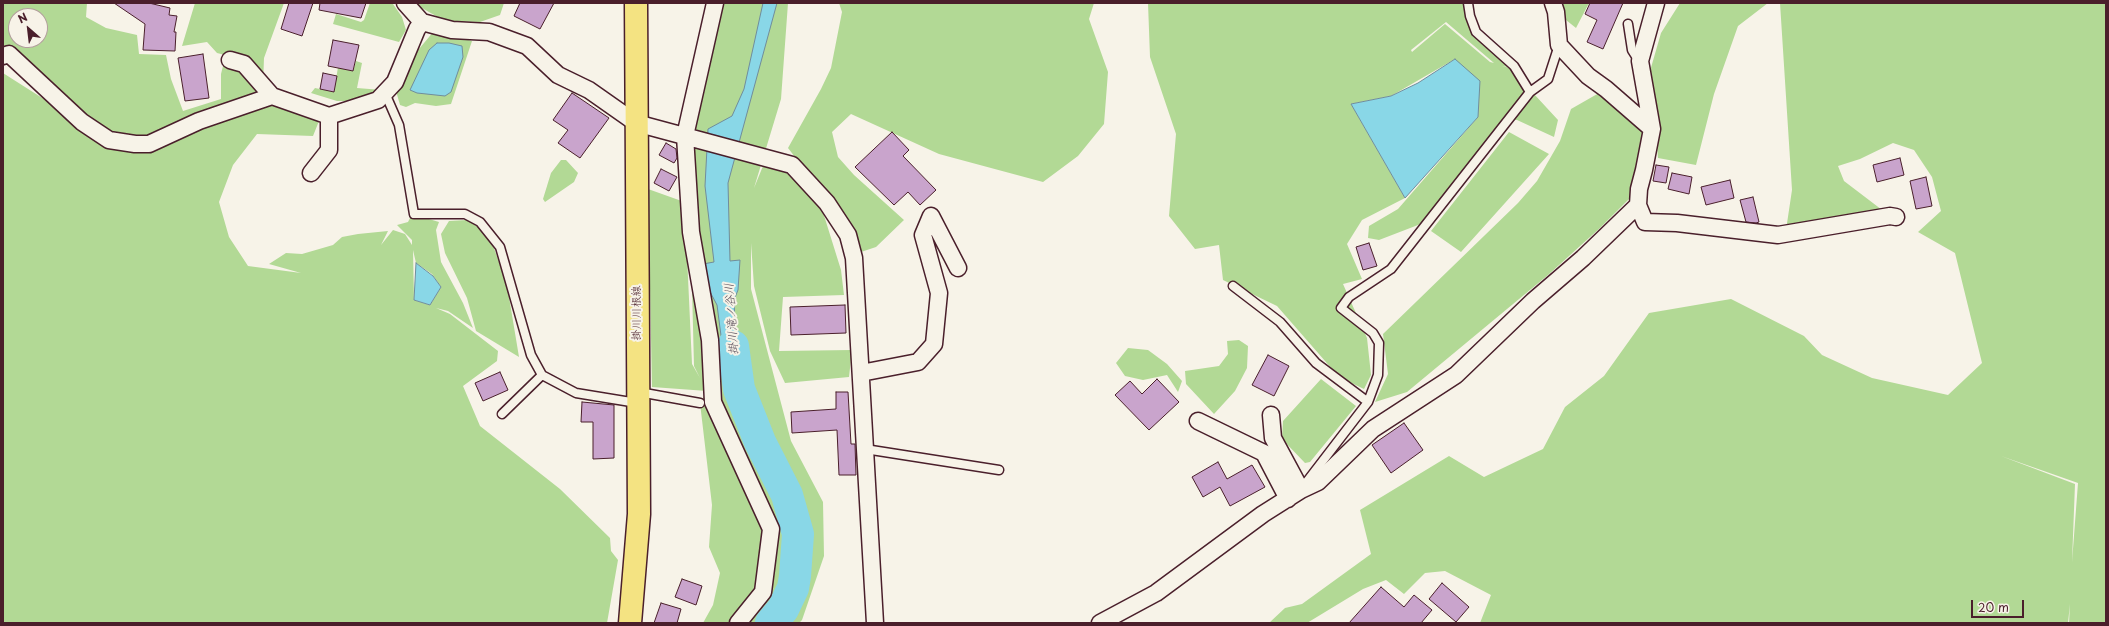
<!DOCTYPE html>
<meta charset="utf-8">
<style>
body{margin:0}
#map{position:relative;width:2109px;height:626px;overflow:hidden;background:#f7f3e8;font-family:"Playpen Sans",sans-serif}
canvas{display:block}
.frame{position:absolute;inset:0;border:4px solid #4a1f2b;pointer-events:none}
.north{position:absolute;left:8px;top:8px;width:40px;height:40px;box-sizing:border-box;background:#f7f3e8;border:1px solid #b29e9c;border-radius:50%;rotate:332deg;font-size:11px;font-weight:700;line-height:16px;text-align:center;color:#4a1f2b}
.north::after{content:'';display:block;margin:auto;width:14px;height:18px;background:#4a1f2b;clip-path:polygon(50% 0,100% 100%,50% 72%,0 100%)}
.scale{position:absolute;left:1971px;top:600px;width:53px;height:18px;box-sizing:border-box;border:2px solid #4a1f2b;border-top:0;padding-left:5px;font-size:12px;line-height:14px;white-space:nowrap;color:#4a1f2b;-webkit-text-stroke:3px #f7f3e8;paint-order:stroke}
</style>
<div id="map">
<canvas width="2109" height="626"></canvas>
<div class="frame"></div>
<div class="north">N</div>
<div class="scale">20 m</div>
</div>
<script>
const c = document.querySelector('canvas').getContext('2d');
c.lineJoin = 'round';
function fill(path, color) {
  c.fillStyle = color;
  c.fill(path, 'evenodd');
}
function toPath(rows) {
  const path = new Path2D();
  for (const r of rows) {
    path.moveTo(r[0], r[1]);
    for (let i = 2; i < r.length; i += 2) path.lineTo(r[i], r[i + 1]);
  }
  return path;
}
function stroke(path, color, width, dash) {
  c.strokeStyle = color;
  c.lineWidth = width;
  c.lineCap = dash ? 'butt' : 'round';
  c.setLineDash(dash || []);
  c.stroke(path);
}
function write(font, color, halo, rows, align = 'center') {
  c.font = font + ' "Playpen Sans","Klee One",sans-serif';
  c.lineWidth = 4;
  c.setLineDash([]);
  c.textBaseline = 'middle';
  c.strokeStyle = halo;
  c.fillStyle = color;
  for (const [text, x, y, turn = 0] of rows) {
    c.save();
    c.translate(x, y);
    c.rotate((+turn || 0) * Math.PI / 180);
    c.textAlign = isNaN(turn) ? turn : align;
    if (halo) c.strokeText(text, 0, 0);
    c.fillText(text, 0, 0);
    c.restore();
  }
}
fill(toPath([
 [3,3,87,3,86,17,106,28,137,35,139,54,166,55,171,79,183,111,221,99,221,74,223,66,237,62,253,87,267,97,323,111,313,136,257,134,233,165,219,202,229,237,248,266,301,273,269,264,286,253,302,254,333,245,342,237,358,234,388,231,381,245,393,230,405,234,412,245,412,240,397,225,408,222,412,214,439,222,436,230,441,262,463,303,473,328,448,311,436,308,450,314,498,351,497,361,463,386,480,426,560,489,610,538,611,551,618,560,607,623,3,623,3,73,105,138,3,56],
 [16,16,40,16,40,40,16,40],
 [413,250,416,263,432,274,441,287,430,305,414,300],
 [195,3,284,3,264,58,263,85,255,79,239,53,225,55,217,53,207,42,182,46],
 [370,3,393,4,402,17,406,30,399,42,333,24,336,14,361,22,364,20],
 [417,3,504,3,500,15,480,22,445,21,420,7],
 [715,3,788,3,781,99,754,188,763,166,785,171,822,209,841,270,844,295,783,297,779,351,852,350,849,377,785,383,770,351,754,286,751,243,751,289,791,441,823,502,824,556,802,620,799,623,703,623,713,605,720,573,709,547,712,505,700,403,707,391,652,387,648,189,690,204,685,136],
 [690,211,694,366,700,378,692,364,687,256],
 [839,3,1094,3,1089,19,1108,72,1104,124,1078,156,1043,182,939,154,851,114,832,132,838,157,854,175,904,220,876,247,858,253,832,205,788,148,821,89,831,68,842,12],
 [1148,3,1470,3,1474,28,1515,68,1502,66,1510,68,1558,120,1554,137,1517,120,1505,119,1431,220,1379,240,1368,238,1369,226,1398,209,1478,117,1455,59,1391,96,1351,104,1405,198,1362,220,1347,244,1362,279,1343,284,1367,338,1371,375,1364,389,1339,377,1277,306,1223,280,1219,245,1195,249,1169,216,1176,134,1150,57],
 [1446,22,1494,63,1490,62,1445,24,1412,52,1411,50],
 [1553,3,1589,3,1576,28,1556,12],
 [1680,3,1768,3,1738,26,1714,94,1696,165,1658,158,1655,121,1648,78,1661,33],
 [1780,3,2106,3,2106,623,2069,623,2070,604,2068,623,1480,623,1491,595,1445,571,1425,573,1404,594,1386,580,1363,589,1307,623,1269,623,1285,608,1302,604,1371,554,1360,510,1449,456,1484,477,1543,449,1565,407,1604,376,1649,313,1731,299,1804,336,1822,355,1872,378,1948,395,1982,363,1955,253,1918,232,1941,211,1932,177,1914,150,1893,143,1860,159,1838,166,1844,181,1890,216,1786,230,1792,190],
 [2001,456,2078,483,2072,562,2075,484],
 [434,31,472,41,451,104,436,106,415,103,406,107,400,105,396,91,409,61],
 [356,61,362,63,357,88,382,90,361,101,337,101,311,93,315,88,334,92,338,67,353,71],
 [1606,89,1652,129,1639,189,1600,228,1548,275,1407,392,1375,402,1388,374,1383,334,1518,203,1537,181,1560,141,1571,109],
 [1509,132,1549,154,1461,252,1431,231],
 [561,160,566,160,578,173,574,182,545,202,543,199,551,173],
 [467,220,489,234,507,285,519,357,476,331,467,298,445,253,441,234,449,221],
 [1239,340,1248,346,1247,368,1235,391,1214,414,1186,384,1185,371,1219,366,1228,354,1227,341],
 [1128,348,1148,350,1167,364,1182,381,1178,392,1167,375,1143,380,1125,376,1116,363],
 [1321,379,1356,406,1310,462,1305,463,1282,439,1283,421]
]), '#b2d995');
const water = toPath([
 [763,3,777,3,728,183,730,261,740,260,738,290,734,300,735,324,743,385,734,394,726,374,717,305,707,286,703,264,714,262,705,186,708,129,732,116,744,89,763,3],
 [437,43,449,43,462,46,463,57,451,92,445,96,417,93,410,90,429,50,437,43],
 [1455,59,1480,81,1478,117,1405,198,1351,104,1391,96,1418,83,1455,59],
 [416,263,433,276,441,287,430,305,414,300,416,263],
 [757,434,799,524,798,583,776,623,761,623,781,602,796,568,789,547,783,506,758,446,757,434]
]);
fill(water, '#89d7e7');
stroke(water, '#708d9c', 1);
stroke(toPath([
 [733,346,739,389,760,442,787,495,798,534,795,576,793,588,783,609,771,623]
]), '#89d7e7', 32);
const building = toPath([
 [114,3,149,3,170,8,169,15,177,16,174,32,176,32,175,51,143,50,145,24,114,3],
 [289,3,313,3,302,36,281,29,289,3],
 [320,3,366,3,361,18,319,10,320,3],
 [520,3,554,3,540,29,514,16,520,3],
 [1590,3,1623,3,1603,49,1587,42,1597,20,1585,14,1590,3],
 [333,40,359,45,353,71,328,66,333,40],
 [203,54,209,98,185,101,178,58,203,54],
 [323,73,337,76,334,92,320,89,323,73],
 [572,93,609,118,580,158,558,143,568,130,553,120,572,93],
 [892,132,909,150,903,156,936,190,920,205,908,192,894,205,855,167,892,132],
 [666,143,676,149,677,158,674,163,659,155,666,143],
 [1900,158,1904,175,1877,182,1873,165,1900,158],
 [1656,165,1669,167,1666,183,1653,181,1656,165],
 [661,169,677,177,669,191,654,183,661,169],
 [1672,173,1692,177,1689,194,1668,189,1672,173],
 [1926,177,1932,206,1916,209,1910,181,1926,177],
 [1730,180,1734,198,1706,205,1701,187,1730,180],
 [1753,197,1759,222,1756,223,1746,222,1740,200,1753,197],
 [1369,243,1377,266,1363,270,1356,247,1369,243],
 [845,305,846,333,791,335,790,307,845,305],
 [1268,355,1289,366,1274,396,1252,385,1268,355],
 [500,372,508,390,483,401,475,383,500,372],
 [1157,379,1179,402,1149,430,1115,395,1130,381,1142,394,1157,379],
 [836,392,848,392,851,444,855,444,856,475,839,475,837,430,792,433,791,412,836,409,836,392],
 [582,402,614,405,614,458,593,459,593,422,581,422,582,402],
 [1404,423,1423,450,1391,473,1372,445,1404,423],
 [1218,462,1227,479,1252,465,1265,487,1230,506,1220,487,1203,497,1192,477,1218,462],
 [682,579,702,586,696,605,675,597,682,579],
 [1442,583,1469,607,1456,622,1429,599,1442,583],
 [1381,587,1404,607,1414,595,1432,610,1421,623,1349,623,1381,587],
 [661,603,681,609,677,623,654,623,661,603]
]);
fill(building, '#c9a4cc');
stroke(building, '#4a1f2b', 1);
const service = toPath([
 [1628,24,1632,50,1639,61],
 [1530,92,1548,79,1559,45],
 [385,93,399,125,414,214,465,214,480,222,500,247,531,355,542,375,576,393,637,403],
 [1233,286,1280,322,1316,363,1368,402],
 [639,392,700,403],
 [502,414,542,375],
 [865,449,999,470],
 [1305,484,1368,402,1378,375,1379,343,1373,333,1341,308,1349,297,1391,269,1530,92,1514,66,1476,32,1470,16,1468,3]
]);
const minor = toPath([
 [405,3,422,22],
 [715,3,685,136,691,232,710,340,713,402,771,529,763,592,738,623],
 [3,56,9,54,82,122,109,140,135,144,149,144,199,121,272,96,329,116,378,100,395,82,417,29,422,22,452,30,489,32,527,46,558,75,589,90,636,123,792,165,827,203,848,235,854,258,875,623],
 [230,60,244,64,272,96],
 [1652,129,1640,61,1656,3],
 [311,173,329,150,329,116],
 [1638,205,1645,222,1677,223,1778,235,1890,216,1896,217],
 [861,373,918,362,934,344,939,293,923,235,931,216,958,268],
 [1271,415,1273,438,1301,490],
 [1198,421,1264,453,1288,499],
 [1100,623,1156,593,1263,514,1301,490,1318,482,1373,429,1456,375,1533,301,1583,258,1638,205,1639,189,1644,170,1652,129,1606,89,1588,76,1559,45,1556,12,1553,3]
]);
const primary = toPath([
 [630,623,639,514,636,3]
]);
stroke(service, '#4a1f2b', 11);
stroke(minor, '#4a1f2b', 19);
stroke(primary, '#4a1f2b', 25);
stroke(service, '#f7f3e8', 8);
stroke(minor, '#f7f3e8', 16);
stroke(primary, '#f4e382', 22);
write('11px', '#4a1f2b', '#f7f3e8', [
 ["掛川川根線",637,313,-90]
]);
write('italic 12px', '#5a4d5a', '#f7f3e8', [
 ["掛川滝ノ谷川",732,319,-94]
]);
</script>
